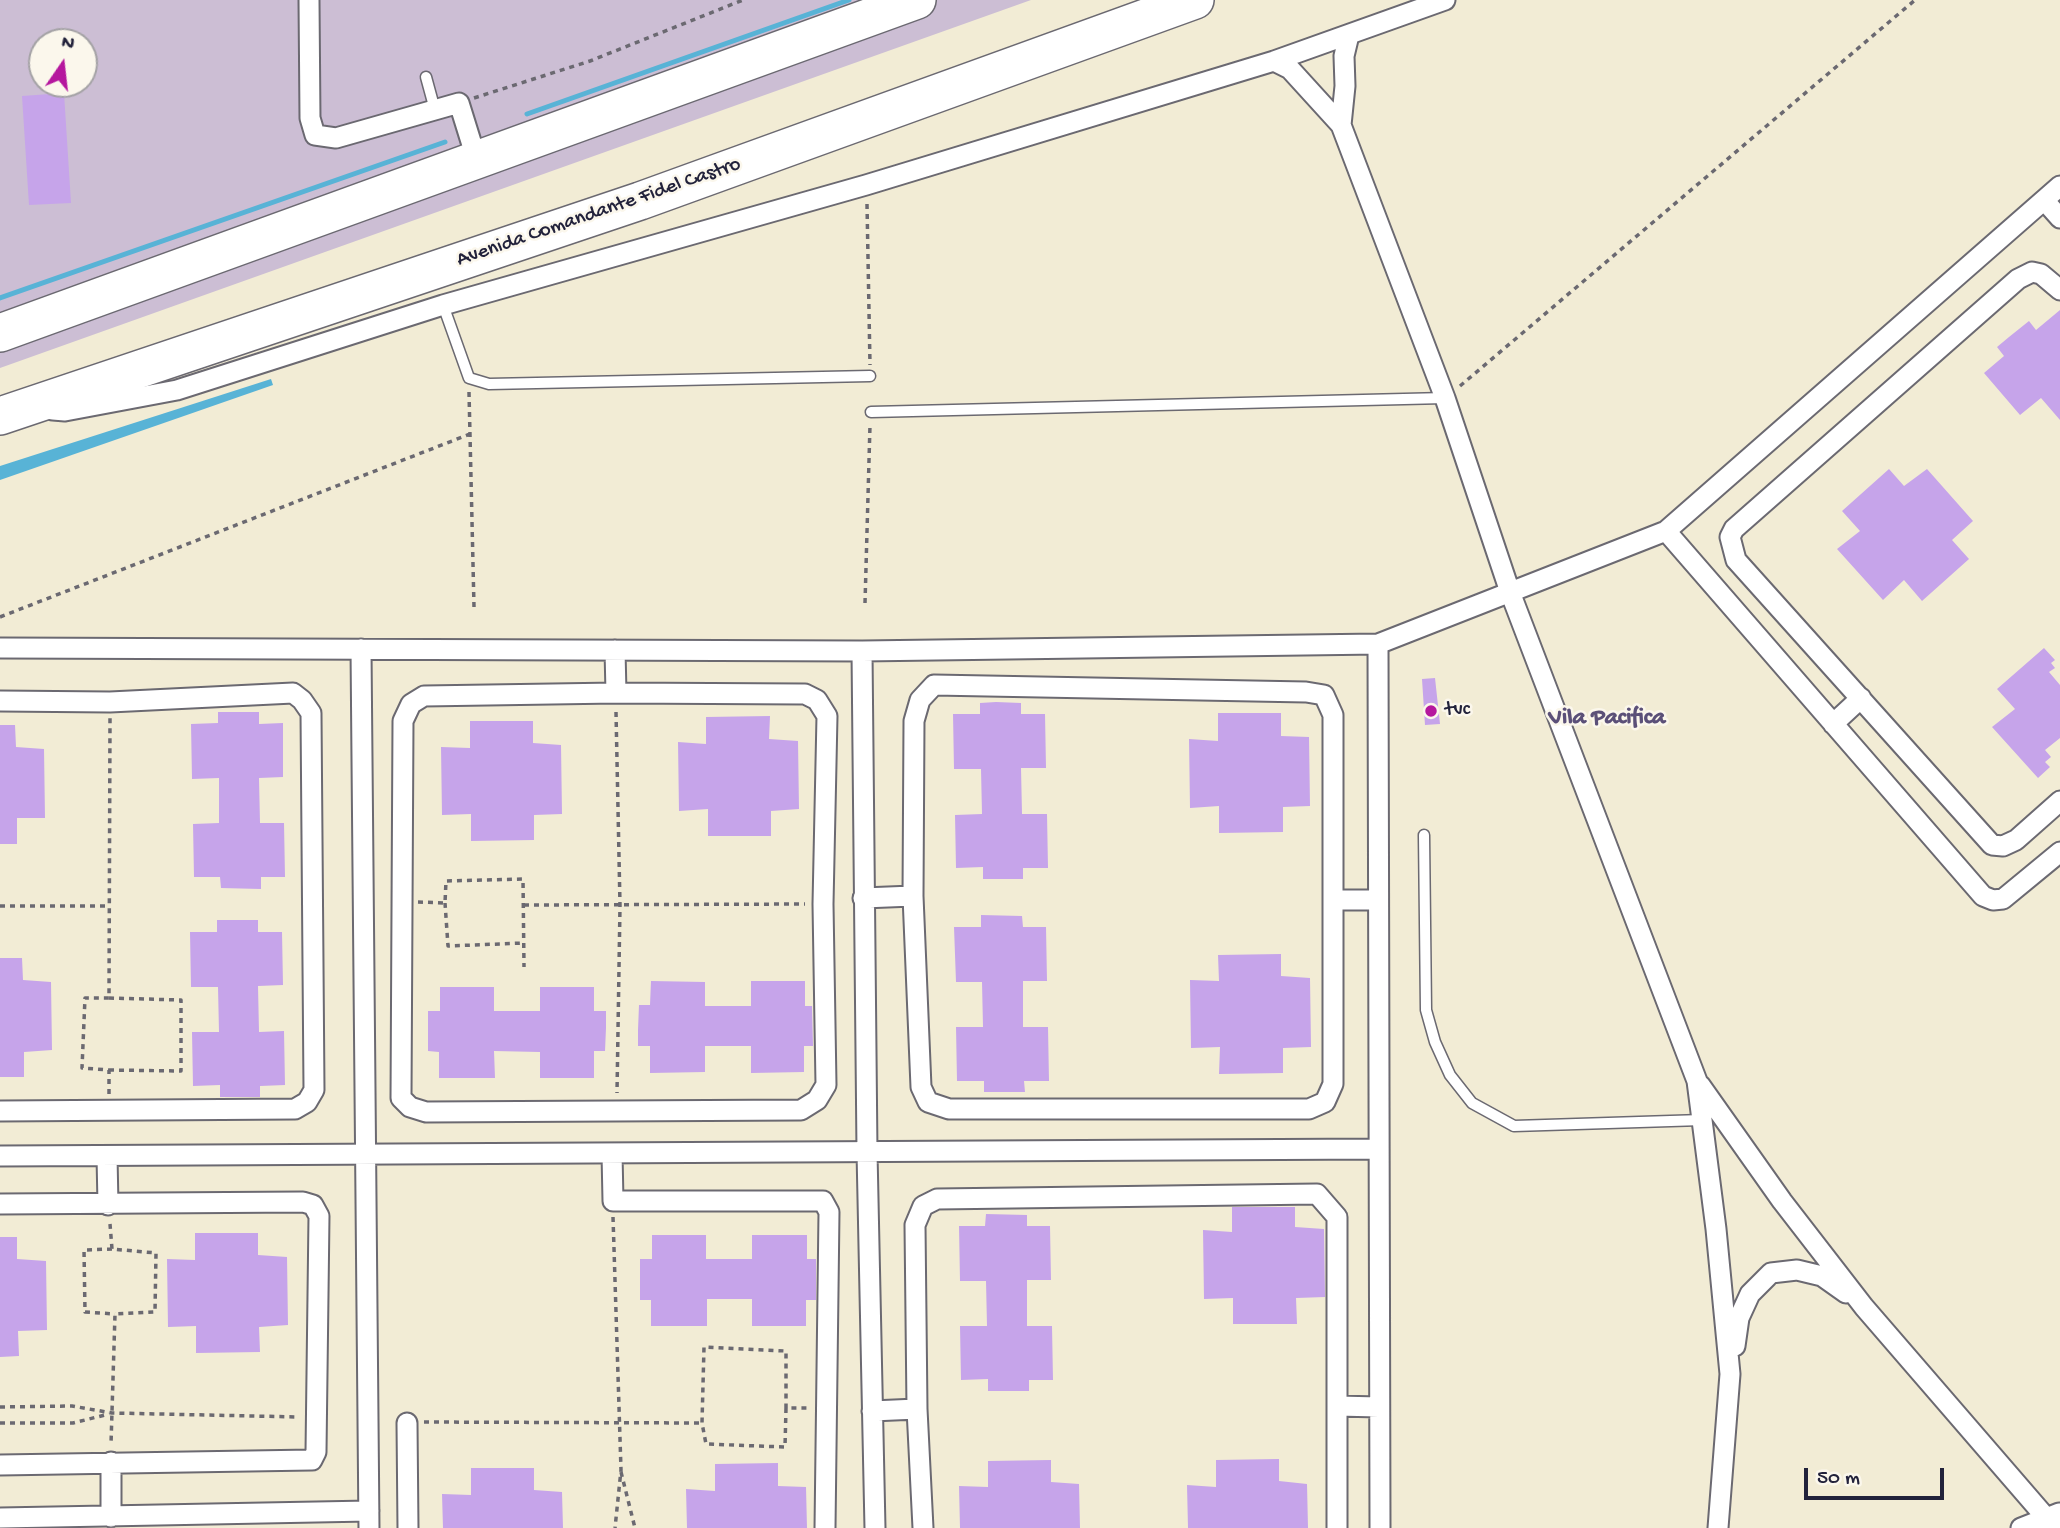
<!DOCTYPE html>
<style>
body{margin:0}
#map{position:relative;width:2060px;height:1528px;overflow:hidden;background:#f2ecd5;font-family:"Gochi Hand",sans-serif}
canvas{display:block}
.north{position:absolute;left:28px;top:28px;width:70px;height:70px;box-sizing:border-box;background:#fbf7ec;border:2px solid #a4a2a5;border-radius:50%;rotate:14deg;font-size:19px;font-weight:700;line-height:28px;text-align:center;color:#22223b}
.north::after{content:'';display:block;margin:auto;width:24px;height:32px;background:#b5179e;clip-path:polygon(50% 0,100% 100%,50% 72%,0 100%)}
.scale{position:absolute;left:1804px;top:1468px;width:140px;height:32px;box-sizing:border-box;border:4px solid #22223b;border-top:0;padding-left:9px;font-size:21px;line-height:24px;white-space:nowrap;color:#22223b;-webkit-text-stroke:5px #fbf7ec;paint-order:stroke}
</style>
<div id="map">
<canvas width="2060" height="1528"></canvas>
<div class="north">N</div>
<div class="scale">50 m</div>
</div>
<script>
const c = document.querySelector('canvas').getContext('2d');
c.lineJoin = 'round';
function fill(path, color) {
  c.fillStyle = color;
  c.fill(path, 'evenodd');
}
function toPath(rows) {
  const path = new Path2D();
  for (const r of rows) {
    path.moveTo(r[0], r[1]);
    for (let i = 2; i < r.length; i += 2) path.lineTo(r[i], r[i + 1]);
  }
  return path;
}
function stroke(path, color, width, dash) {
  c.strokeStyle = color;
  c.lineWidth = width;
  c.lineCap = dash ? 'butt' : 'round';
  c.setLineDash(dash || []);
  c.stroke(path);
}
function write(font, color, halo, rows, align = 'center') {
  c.font = font + ' "Gochi Hand",sans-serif';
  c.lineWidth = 5;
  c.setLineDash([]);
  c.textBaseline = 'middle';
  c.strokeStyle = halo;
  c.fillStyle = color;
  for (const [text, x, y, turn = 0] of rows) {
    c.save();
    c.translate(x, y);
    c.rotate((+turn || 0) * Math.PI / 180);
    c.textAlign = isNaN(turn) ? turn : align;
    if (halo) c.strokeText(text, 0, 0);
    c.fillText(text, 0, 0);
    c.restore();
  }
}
fill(toPath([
 [0,0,1031,0,0,368],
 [42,42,84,42,84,84,42,84]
]), '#ccbed4');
fill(toPath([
 [271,379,273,385,0,480,0,466]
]), '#58b3d6');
stroke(toPath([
 [527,114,849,0],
 [0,298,445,142]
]), '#58b3d6', 5);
fill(toPath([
 [64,93,71,203,29,205,22,96],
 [2060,310,2060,420,2041,398,2020,415,1984,373,2004,356,1997,347,2009,337,2029,321,2036,330],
 [1889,469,1904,486,1927,469,1973,521,1952,540,1969,559,1922,601,1904,580,1883,600,1837,549,1860,531,1842,511],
 [2044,648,2055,660,2051,663,2055,668,2049,672,2060,685,2060,738,2045,750,2051,757,2045,762,2050,767,2038,778,1992,727,2015,709,1997,689],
 [1435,678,1440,724,1425,725,1422,679],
 [996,702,1021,703,1021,714,1045,714,1046,768,1021,768,1022,814,1047,814,1048,868,1023,868,1023,879,983,879,983,867,956,868,955,815,982,814,981,769,954,769,953,714,980,714,980,703],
 [218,712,259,712,259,724,283,723,283,777,259,778,260,823,284,823,285,877,261,877,261,889,221,888,220,877,194,877,193,824,219,823,219,778,192,779,191,724,218,723],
 [1218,713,1281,713,1281,736,1309,737,1310,806,1283,807,1283,832,1219,833,1219,806,1190,808,1189,739,1218,741],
 [770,716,769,739,798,741,799,809,771,811,771,836,708,836,708,809,679,811,678,742,706,744,706,717],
 [470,721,533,721,533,743,561,745,562,814,534,815,534,840,471,841,471,814,442,815,441,747,470,748],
 [0,725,15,725,16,747,44,749,45,818,17,818,17,844,0,844],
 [981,915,1022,916,1023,927,1046,927,1047,981,1023,981,1023,1027,1048,1027,1049,1081,1024,1081,1025,1092,984,1092,984,1081,957,1081,956,1027,983,1027,982,982,956,982,954,927,981,927],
 [217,920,258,920,258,932,282,932,283,985,258,986,259,1032,284,1031,285,1085,260,1086,260,1097,220,1097,220,1085,193,1086,192,1032,219,1032,218,987,191,987,190,932,217,932],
 [1281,954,1281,976,1310,978,1311,1047,1283,1048,1283,1073,1219,1074,1220,1047,1191,1048,1190,980,1219,981,1218,955],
 [0,958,22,958,23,980,51,982,52,1050,24,1052,24,1077,0,1077],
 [651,981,705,982,705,1006,751,1006,751,981,805,981,805,1006,812,1006,813,1046,804,1046,804,1072,751,1073,751,1046,705,1046,705,1072,650,1073,650,1046,638,1046,638,1030,639,1005,650,1005],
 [440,987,494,987,494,1011,540,1011,540,987,594,987,594,1011,606,1011,606,1028,605,1051,594,1051,594,1078,540,1078,540,1052,494,1051,495,1078,439,1078,439,1052,428,1051,428,1011,440,1011],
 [1232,1207,1295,1207,1295,1227,1324,1229,1325,1297,1296,1298,1297,1324,1233,1324,1233,1298,1204,1299,1203,1230,1232,1232],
 [986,1214,1027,1215,1027,1226,1050,1226,1051,1280,1027,1280,1027,1326,1052,1326,1053,1380,1029,1380,1029,1391,988,1391,988,1379,961,1380,960,1326,987,1326,986,1281,960,1281,959,1226,985,1226],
 [195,1233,258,1233,258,1255,287,1257,288,1325,259,1327,260,1352,196,1353,196,1326,168,1327,167,1259,195,1260],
 [652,1235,706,1235,706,1259,752,1259,752,1235,807,1235,807,1259,816,1259,816,1300,806,1300,806,1326,752,1326,752,1299,707,1299,707,1326,651,1326,651,1300,640,1300,640,1259,652,1259],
 [0,1237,17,1237,17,1259,46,1261,47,1330,18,1331,19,1356,0,1357],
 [1279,1459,1279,1481,1307,1484,1308,1528,1188,1528,1187,1485,1216,1487,1216,1460],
 [1051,1460,1051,1482,1079,1484,1080,1528,960,1528,959,1486,988,1487,988,1461],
 [778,1463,778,1486,806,1487,807,1528,687,1528,686,1489,715,1491,715,1464],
 [471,1468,534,1468,534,1490,562,1492,563,1528,443,1528,442,1494,471,1495]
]), '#c6a4ea');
const service = toPath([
 [426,77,435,110],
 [443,305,469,378,489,384,870,376],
 [871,412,1445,398],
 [1424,835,1426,1010,1435,1042,1450,1075,1472,1103,1514,1126,1702,1120]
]);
const minor = toPath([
 [309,0,310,118,315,135,336,138,459,103,477,161],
 [1274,61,1290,69,1341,125,1445,398,1510,592,1697,1081,1716,1229,1730,1374,1718,1528],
 [1341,125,1345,86,1344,56,1349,35],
 [2044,200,2060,218],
 [2060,290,2041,274,2032,272,2018,279,1734,529,1730,537,1736,560,1992,845,2003,846,2016,840,2060,801],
 [53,410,65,411,177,390,443,305,866,185,1274,61,1445,0],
 [1666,531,1983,896,1993,900,2003,899,2060,852],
 [1378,644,1380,1528],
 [0,648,862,651,1378,644,1666,531,2060,186],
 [361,649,369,1528],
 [615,650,616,693],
 [862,651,867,1152,875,1528],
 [934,685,1306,692,1324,695,1333,715,1333,1084,1325,1102,1309,1109,949,1109,928,1102,921,1087,913,896,914,721,920,700,934,685],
 [616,693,805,694,817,700,827,716,823,904,826,1085,817,1100,801,1110,426,1112,410,1107,401,1098,403,721,411,704,424,696,616,693],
 [0,701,110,702,293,693,302,700,311,713,314,1090,307,1102,295,1109,0,1111],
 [1833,724,1861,698],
 [863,898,913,896],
 [1333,900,1377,900],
 [1700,1085,1782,1201,1864,1307,2055,1528],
 [612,1153,613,1201,823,1201,829,1212,825,1528],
 [0,1156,1378,1149],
 [107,1156,108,1205],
 [0,1204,303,1202,313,1205,319,1216,316,1452,312,1460,0,1465],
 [1735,1346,1739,1318,1750,1294,1771,1273,1797,1270,1822,1276,1846,1293],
 [1337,1406,1379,1407],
 [872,1411,917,1409],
 [407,1423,408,1528],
 [111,1462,111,1517],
 [0,1518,369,1511],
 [923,1528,917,1409,915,1225,923,1206,937,1199,1317,1194,1337,1217,1337,1528],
 [2021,1528,2059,1513]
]);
const motorway = toPath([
 [0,333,917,0],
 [0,416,640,201,1195,0]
]);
stroke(service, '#6b6971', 13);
stroke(minor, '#6b6971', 23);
stroke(motorway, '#6b6971', 40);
stroke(toPath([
 [474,98,590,61,743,0],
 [867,204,870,365],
 [1460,386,1915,0],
 [469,392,474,607],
 [865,603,870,425],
 [0,617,470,434],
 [616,712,620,905,617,1093],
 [418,902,445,903,446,881,523,879,524,967],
 [445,903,448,946,524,943],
 [524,905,805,904],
 [0,906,109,906],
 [109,1070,181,1071,181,1000,109,998],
 [109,1094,109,1070,82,1068,85,998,109,998,110,718],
 [613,1217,621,1470,615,1528],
 [110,1224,112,1249,156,1253,155,1312,115,1314,111,1444],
 [112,1249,84,1250,85,1312,115,1314],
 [0,1407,72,1406,112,1413,299,1417],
 [786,1408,785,1447,706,1444,702,1423,704,1347,786,1351,786,1408,809,1408],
 [424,1422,702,1423],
 [0,1423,73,1423,109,1414],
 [621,1472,635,1528]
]), '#6b6971', 3.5, [5, 5]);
stroke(service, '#fff', 10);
stroke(minor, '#fff', 19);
stroke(motorway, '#fff', 37);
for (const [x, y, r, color] of [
 [1431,711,7,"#b5179e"]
]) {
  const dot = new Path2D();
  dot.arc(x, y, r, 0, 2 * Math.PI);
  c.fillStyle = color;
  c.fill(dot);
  stroke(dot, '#fbf7ec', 2.5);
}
write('21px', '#22223b', '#fbf7ec', [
 ["Avenida Comandante Fidel Castro",599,213,-19]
]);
write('21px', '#22223b', '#fbf7ec', [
 ["tvc",1445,711]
], 'left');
write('bold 24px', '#5b5078', '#fbf7ec', [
 ["Vila Pacifica",1607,719]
]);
</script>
